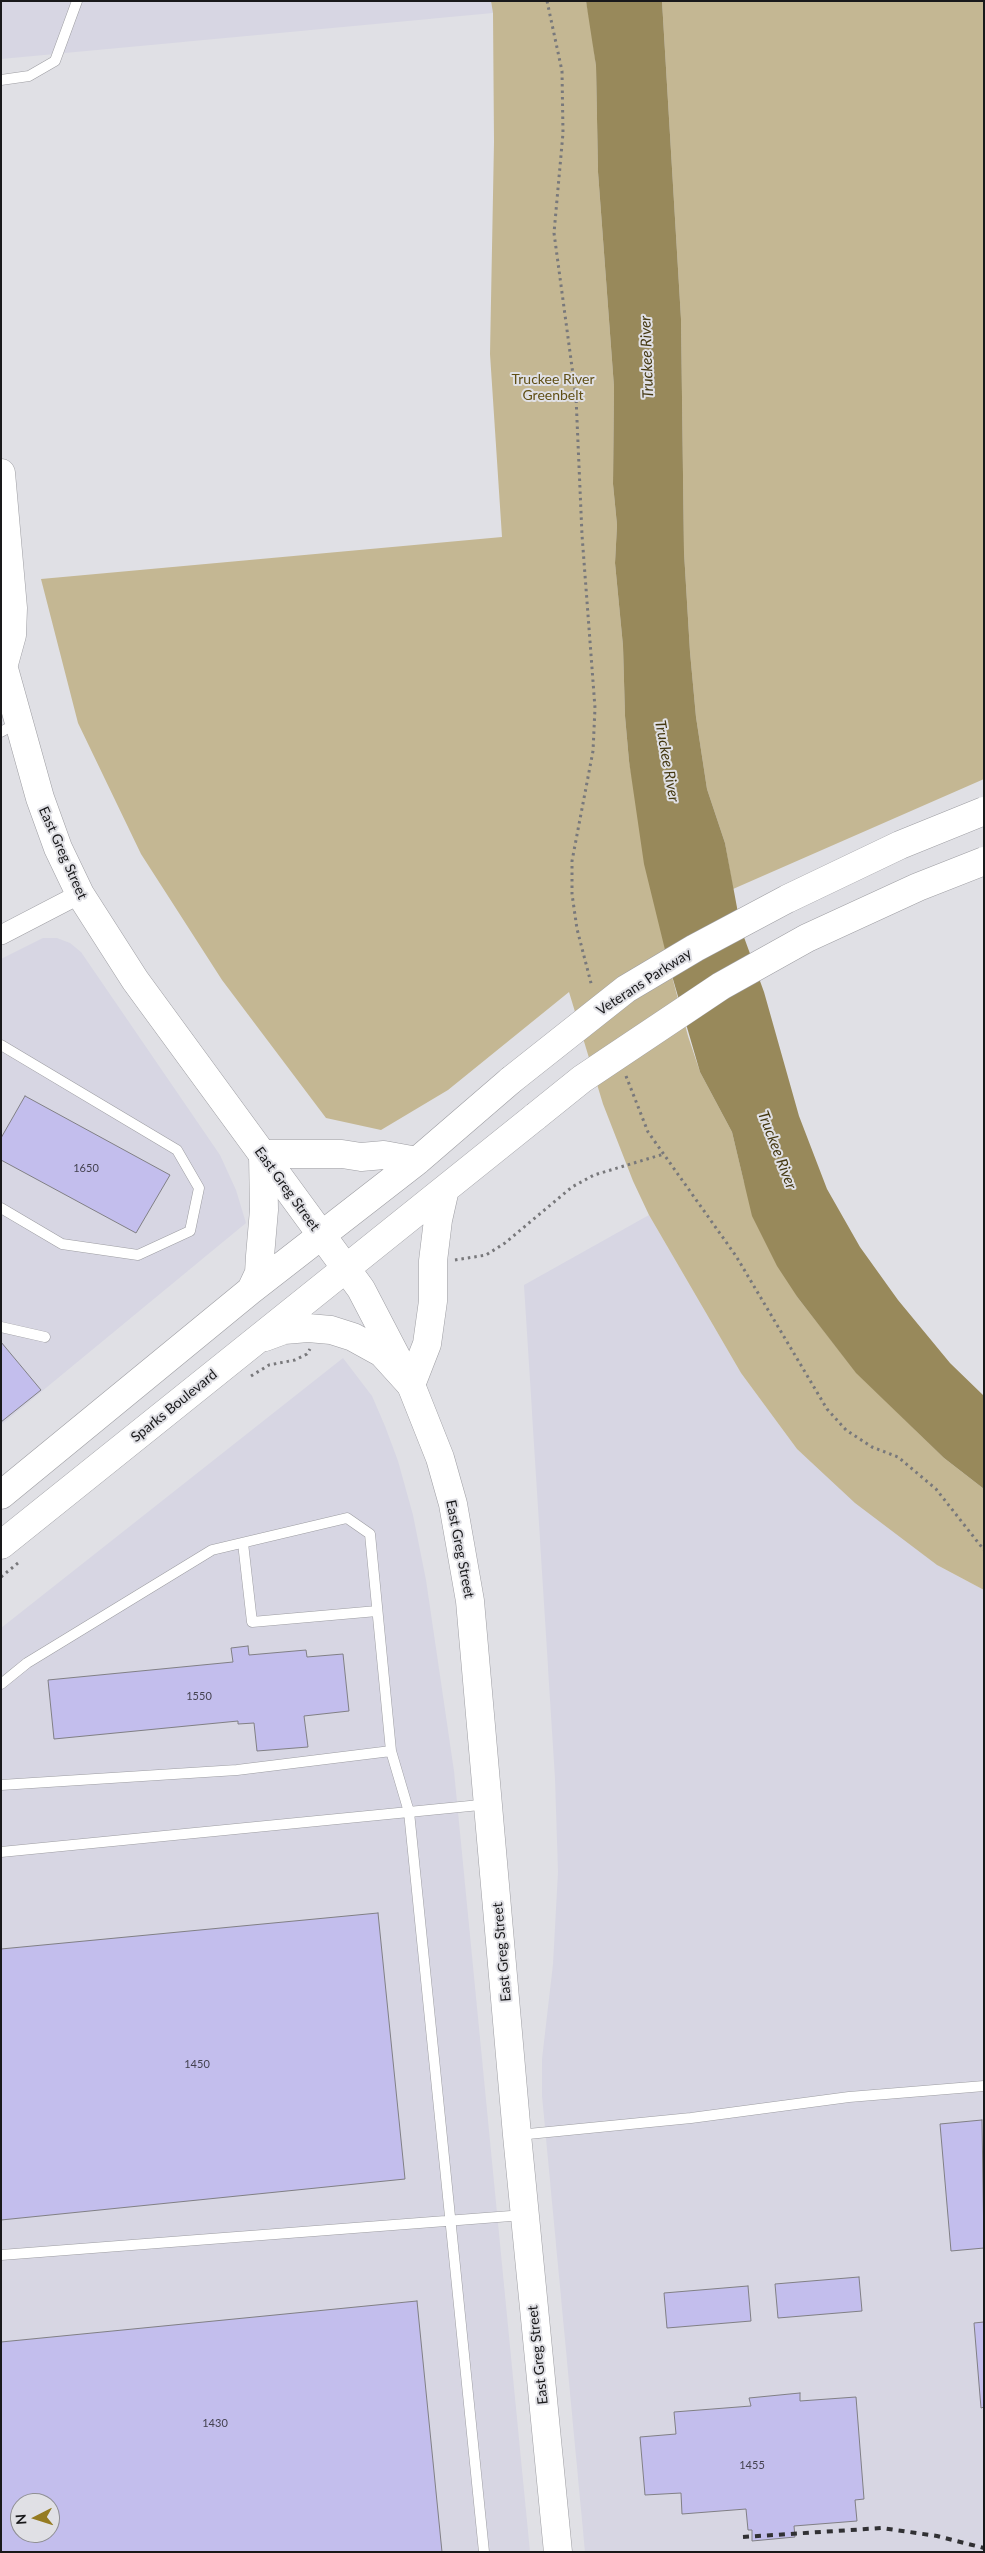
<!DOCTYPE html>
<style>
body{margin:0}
#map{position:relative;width:985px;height:2553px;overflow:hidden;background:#e0e0e5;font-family:Lato,sans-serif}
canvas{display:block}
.frame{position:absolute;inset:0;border:2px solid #19191b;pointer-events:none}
.north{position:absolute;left:10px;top:2493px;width:50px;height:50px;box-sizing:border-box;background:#e0e0e5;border:1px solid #909094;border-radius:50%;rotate:265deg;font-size:14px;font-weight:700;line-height:20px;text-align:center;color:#19191b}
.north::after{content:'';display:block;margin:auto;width:18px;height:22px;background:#957b22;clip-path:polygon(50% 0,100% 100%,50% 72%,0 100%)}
</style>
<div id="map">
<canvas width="985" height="2553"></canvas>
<div class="frame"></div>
<div class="north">N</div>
</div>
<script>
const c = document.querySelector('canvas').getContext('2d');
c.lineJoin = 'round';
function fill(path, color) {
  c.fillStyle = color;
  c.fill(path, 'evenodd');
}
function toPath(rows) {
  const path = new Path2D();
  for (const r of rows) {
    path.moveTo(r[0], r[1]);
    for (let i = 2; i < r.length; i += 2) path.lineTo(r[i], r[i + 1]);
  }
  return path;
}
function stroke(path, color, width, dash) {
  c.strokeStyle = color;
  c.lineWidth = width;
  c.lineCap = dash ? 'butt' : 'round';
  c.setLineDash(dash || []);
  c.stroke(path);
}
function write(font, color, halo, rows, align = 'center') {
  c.font = font + ' Lato,sans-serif';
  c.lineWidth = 4;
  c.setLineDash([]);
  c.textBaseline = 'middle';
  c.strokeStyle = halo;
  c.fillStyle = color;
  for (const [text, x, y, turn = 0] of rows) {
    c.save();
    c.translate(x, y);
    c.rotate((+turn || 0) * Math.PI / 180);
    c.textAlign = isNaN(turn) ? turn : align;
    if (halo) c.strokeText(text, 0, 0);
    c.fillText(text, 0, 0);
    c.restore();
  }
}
fill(toPath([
 [1,1,491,1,493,13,1,59],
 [43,938,57,938,70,943,81,952,220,1155,236,1190,246,1223,1,1425,1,959],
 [649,1215,741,1373,797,1449,937,1565,984,1590,984,2552,585,2552,542,2096,542,2059,553,1964,558,1872,555,1779,524,1285],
 [343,1358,372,1396,385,1426,398,1461,413,1515,426,1580,454,1771,530,2552,1,2552,1,1628],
 [20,2503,50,2503,50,2533,20,2533]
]), '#d7d6e3');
fill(toPath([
 [491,1,586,1,591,26,596,66,598,172,614,387,613,484,617,525,615,563,623,646,625,716,629,761,668,962,688,1036,700,1072,732,1132,744,1182,798,1298,856,1372,944,1458,984,1489,984,1590,937,1565,855,1503,797,1449,741,1373,649,1215,633,1181,603,1104,569,992,448,1090,381,1130,326,1118,222,980,141,854,78,723,41,579,502,537,490,354,494,142,493,13],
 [662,1,984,1,984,779,733,889,725,843,707,789,696,717,690,652,684,552,681,319]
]), '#c4b793');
fill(toPath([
 [586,1,662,1,681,319,684,552,690,652,696,717,707,789,725,843,741,929,764,992,799,1116,827,1189,860,1247,898,1300,950,1363,984,1396,984,1489,944,1458,856,1373,798,1298,777,1266,752,1216,732,1132,700,1072,668,962,644,864,629,761,625,716,623,646,615,563,617,525,613,484,614,387,598,172,596,66]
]), '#98895b');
const building = toPath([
 [25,1096,170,1175,136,1233,1,1160,1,1138,25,1096],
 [1,1342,41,1390,1,1422,1,1342],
 [248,1646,249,1655,306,1650,307,1657,343,1654,349,1711,304,1716,308,1747,257,1751,254,1723,238,1724,238,1721,54,1739,48,1680,233,1662,231,1648,248,1646],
 [378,1913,405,2179,1,2220,1,1949,378,1913],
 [982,2120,984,2248,951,2251,940,2124,982,2120],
 [859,2277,862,2311,778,2318,775,2284,859,2277],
 [748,2286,751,2321,667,2328,664,2293,748,2286],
 [417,2301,442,2552,1,2552,1,2342,417,2301],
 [20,2503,50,2503,50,2533,20,2533,20,2503],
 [984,2322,984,2407,981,2408,974,2323,984,2322],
 [800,2393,800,2401,856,2397,864,2499,855,2500,857,2521,794,2526,795,2537,752,2541,752,2530,748,2530,746,2509,682,2514,681,2493,645,2495,640,2437,676,2434,674,2412,751,2406,749,2398,800,2393]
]);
fill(building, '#c3beed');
stroke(building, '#818085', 1);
const service = toPath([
 [1,80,29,76,55,61,77,1],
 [1,732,17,723],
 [1,1045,177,1150,199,1188,190,1231,138,1255,62,1244,1,1208],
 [1,1327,45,1337],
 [243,1543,252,1622,377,1611],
 [1,1684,27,1663,212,1550,347,1518,370,1534,391,1751,409,1812,484,2552],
 [1,1785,237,1770,391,1751],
 [1,1852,480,1805],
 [518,2135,691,2118,849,2097,984,2086],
 [1,2255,524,2215]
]);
const minor = toPath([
 [1,935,80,894]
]);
const secondary = toPath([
 [1,473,13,608,12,635,4,664],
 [1,658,40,798,58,848,80,894,135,980,361,1289,411,1385,440,1458,453,1504,470,1601,517,2135,558,2552]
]);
const primary = toPath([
 [251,1290,259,1273,260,1256,264,1210,263,1154,342,1154,361,1157,384,1155,417,1161],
 [265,1337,284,1330,308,1328,331,1330,353,1337,382,1353,411,1385,427,1344,433,1301,433,1261,438,1220,445,1189],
 [1,1495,251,1290,417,1161,511,1080],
 [1,1545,536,1116]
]);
stroke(service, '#9d9da2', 11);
stroke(minor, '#9d9da2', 20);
stroke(secondary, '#9d9da2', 29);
stroke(primary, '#9d9da2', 29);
stroke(toPath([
 [547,1,562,71,563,133,554,233,576,397,582,535,595,708,593,751,572,861,572,894,577,929,592,987],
 [626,1076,648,1132,736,1256,827,1409,846,1430,872,1447,898,1457,936,1489,984,1550],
 [455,1260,486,1255,505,1243,572,1187,594,1175,664,1154],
 [251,1376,269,1365,295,1360,307,1354,310,1349],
 [1,1577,18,1563]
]), '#78787b', 3, [2.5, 4]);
stroke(service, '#fff', 10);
stroke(minor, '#fff', 19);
stroke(secondary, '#fff', 28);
stroke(primary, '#fff', 28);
stroke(toPath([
 [743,2537,882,2528,937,2536,984,2548]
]), '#313134', 4, [6, 6]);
const primaryBridge = toPath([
 [511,1080,626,989,695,948,787,899,900,845,984,811],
 [536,1116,582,1079,721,986,807,938,918,887,984,861]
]);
stroke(primaryBridge, '#9d9da2', 29, []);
stroke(primaryBridge, '#fff', 28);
write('11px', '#444250', null, [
 ["1650",86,1168],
 ["1550",199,1696],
 ["1450",197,2064],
 ["1430",215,2423],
 ["1455",752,2465]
]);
write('14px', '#604f16', '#e0e0e5', [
 ["Truckee River",553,379],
 ["Greenbelt",553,395]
]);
write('14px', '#19191b', '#e0e0e5', [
 ["East Greg Street",63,853,66],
 ["Veterans Parkway",644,982,-33],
 ["East Greg Street",287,1189,54],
 ["Sparks Boulevard",174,1406,-39],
 ["East Greg Street",460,1549,79],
 ["East Greg Street",502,1952,-95],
 ["East Greg Street",538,2355,-96]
]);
write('italic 15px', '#443811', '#e0e0e5', [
 ["Truckee River",647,357,-92],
 ["Truckee River",667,761,80],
 ["Truckee River",777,1150,69]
]);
</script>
